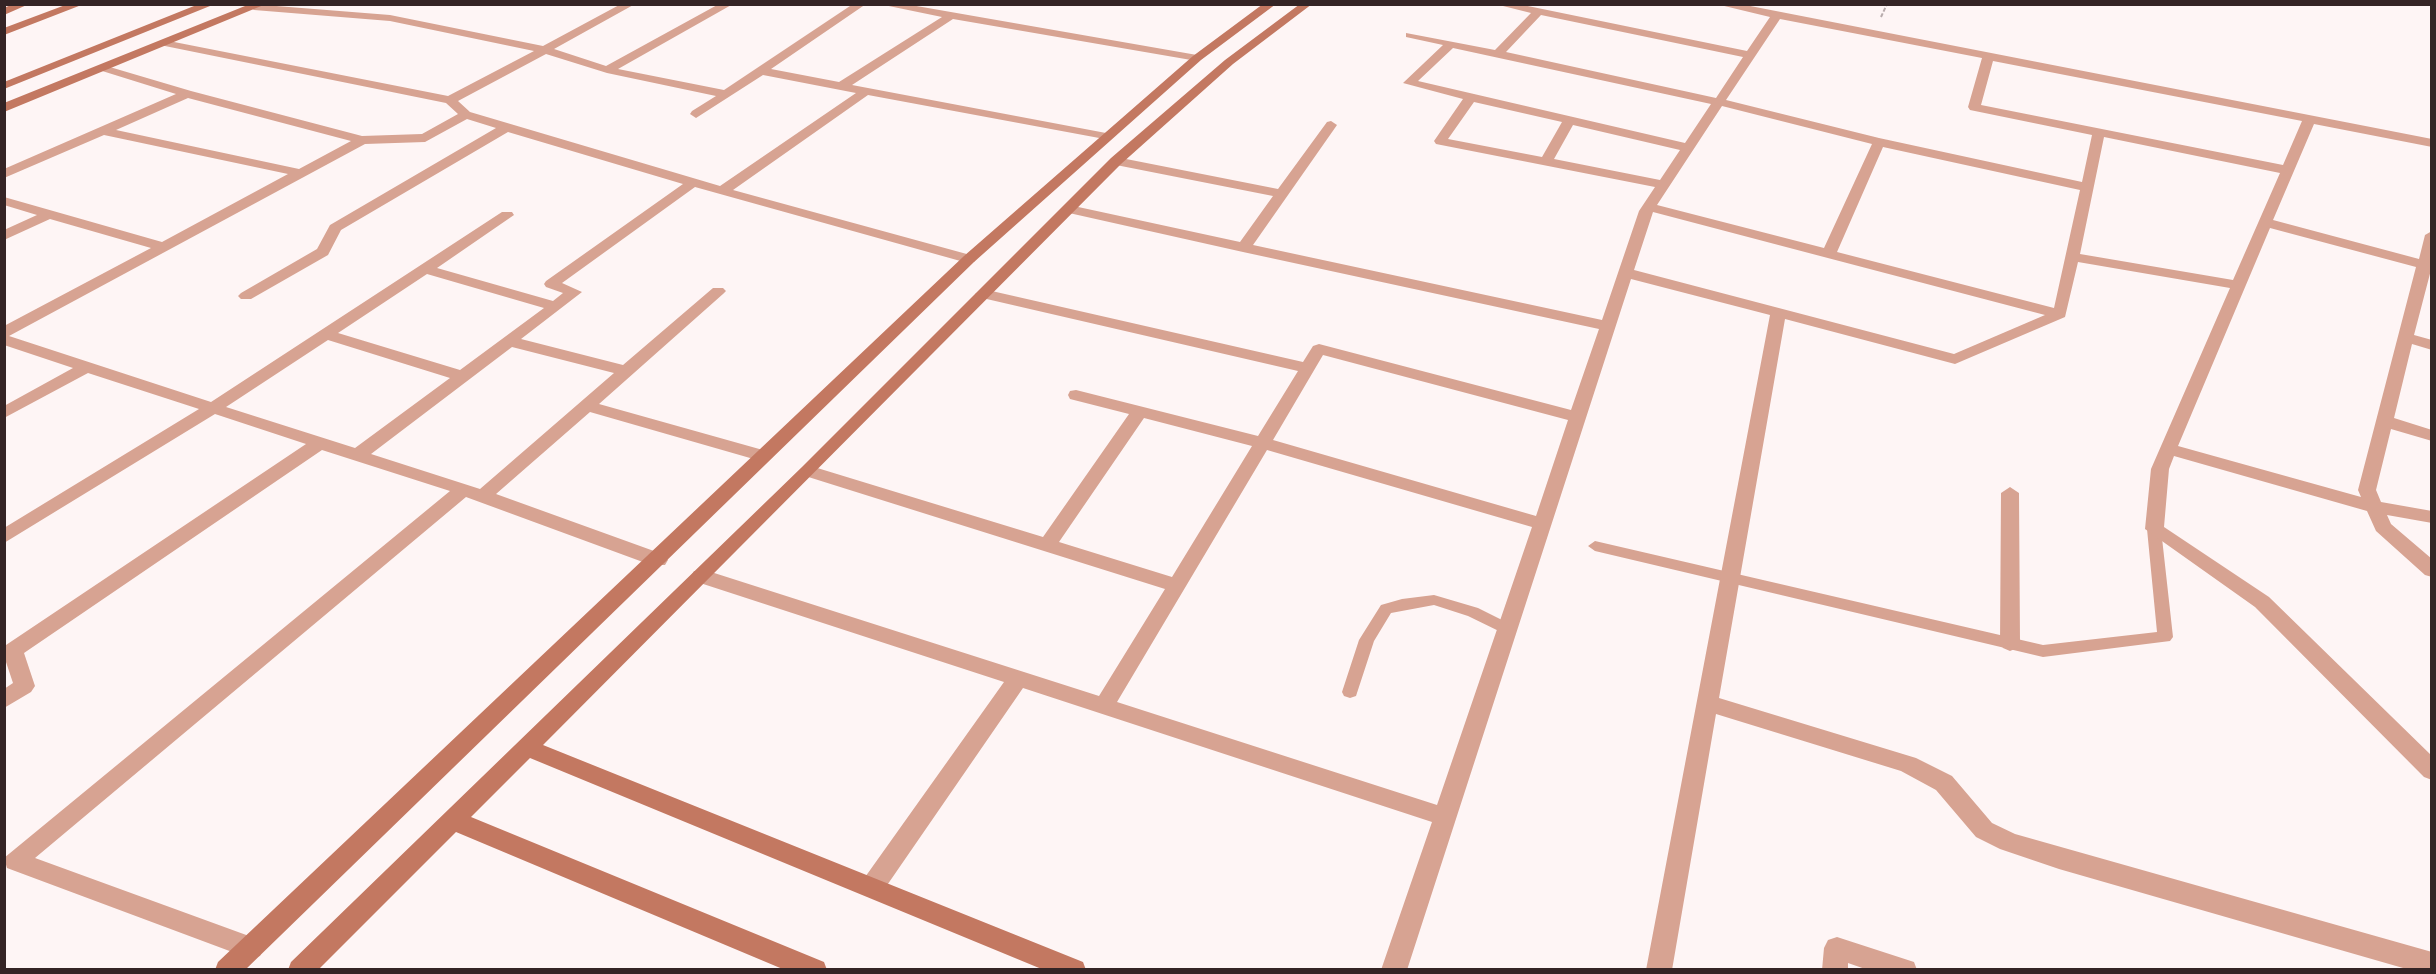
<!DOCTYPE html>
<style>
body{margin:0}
#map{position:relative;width:2436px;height:974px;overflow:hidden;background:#fef5f5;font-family:"PT Serif",serif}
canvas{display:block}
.frame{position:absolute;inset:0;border:6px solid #342425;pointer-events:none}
</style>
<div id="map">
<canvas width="2436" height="974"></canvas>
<div class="frame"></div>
</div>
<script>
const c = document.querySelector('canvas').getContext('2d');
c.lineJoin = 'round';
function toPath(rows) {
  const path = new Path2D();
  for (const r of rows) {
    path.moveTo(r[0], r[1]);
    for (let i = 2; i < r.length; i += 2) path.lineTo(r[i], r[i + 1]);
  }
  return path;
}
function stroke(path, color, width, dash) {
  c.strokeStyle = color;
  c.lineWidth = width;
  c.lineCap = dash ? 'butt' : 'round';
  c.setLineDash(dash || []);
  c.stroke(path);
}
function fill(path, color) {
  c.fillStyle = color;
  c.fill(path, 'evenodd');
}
stroke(toPath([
 [1881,17,1887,4]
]), '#b7abac', 2, [4, 2]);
fill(toPath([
 [2154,524,2161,529,2173,637,2170,641,2043,657,1595,551,1588,546,1595,541,2043,645,2157,632,2147,529,2154,524],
 [1434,595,1478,608,1512,625,1515,629,1512,633,1507,635,1468,616,1434,605,1391,613,1374,641,1356,696,1350,698,1344,696,1342,692,1359,640,1381,605,1402,599,1434,595]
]), '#d7a392');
fill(toPath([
 [251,4,390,15,543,46,621,4,635,4,554,49,606,66,719,4,733,4,618,69,724,90,853,4,866,4,771,69,839,82,942,17,879,4,905,4,1197,55,1203,58,1197,61,953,19,852,85,1106,133,1112,137,1110,140,868,95,733,190,974,256,976,259,974,262,964,262,695,187,562,283,582,292,521,339,623,365,713,288,723,288,726,291,723,294,599,404,770,452,773,456,764,462,590,412,496,494,665,555,668,560,665,565,651,565,466,497,35,858,260,940,264,948,260,956,251,959,7,868,4,858,450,491,322,450,24,653,35,686,31,692,4,708,4,689,13,683,4,656,6,645,306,444,215,414,4,543,4,528,199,409,88,373,4,418,4,406,73,368,4,345,4,326,151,248,50,219,4,240,4,230,37,215,4,205,4,197,162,242,288,174,104,135,4,178,4,169,176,94,99,70,99,66,103,65,191,91,362,136,422,134,458,114,446,103,160,45,158,43,164,40,448,96,534,51,390,21,254,10,249,7,251,4],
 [546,54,607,73,716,96,692,111,690,114,696,118,763,75,856,93,720,186,470,112,458,101,546,54],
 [188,98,351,141,299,169,116,130,188,98],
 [467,119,496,128,330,225,317,249,241,293,238,296,241,299,251,299,328,255,341,230,508,132,683,184,546,281,544,284,546,287,563,293,553,301,437,268,514,215,512,212,502,212,211,402,9,336,365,144,425,142,467,119],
 [427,274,544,308,460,370,338,333,427,274],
 [328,340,450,378,355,448,226,407,328,340],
 [512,347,614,373,480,489,371,454,512,347],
 [1495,4,1518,4,1747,51,1770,17,1716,4,1740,4,2432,139,2432,147,2314,124,2273,220,2419,259,2425,235,2432,231,2432,266,2414,335,2432,340,2432,350,2412,344,2394,418,2432,430,2432,441,2391,429,2376,490,2381,502,2432,511,2432,523,2387,515,2391,524,2432,559,2432,577,2425,575,2376,531,2367,511,2174,456,2169,469,2164,527,2269,597,2432,756,2432,780,2424,777,2255,607,2145,529,2151,469,2230,288,2078,262,2065,317,1955,364,1785,319,1719,698,1916,758,1952,776,1992,823,2015,834,2432,952,2432,970,2410,970,2059,869,2000,849,1976,837,1936,790,1901,771,1716,714,1672,970,1646,970,1770,315,1631,279,1407,970,1381,970,1432,822,1023,688,881,894,872,898,863,894,860,887,863,880,1004,682,694,581,691,576,694,571,708,571,1099,696,1165,589,802,475,799,471,808,465,814,467,1043,537,1129,414,1070,399,1068,395,1070,391,1076,390,1258,436,1298,371,978,297,975,294,983,289,1303,362,1313,346,1319,344,1571,410,1599,329,1243,252,1069,213,1062,209,1069,205,1240,242,1273,196,1116,165,1109,161,1116,157,1278,189,1327,122,1331,121,1337,125,1253,245,1602,320,1639,211,1655,187,1436,144,1434,141,1463,99,1403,83,1443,45,1406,37,1406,33,1495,50,1531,13,1495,4],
 [1541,15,1743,57,1716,98,1506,52,1541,15],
 [1780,19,1982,58,1968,107,1970,110,2092,135,2082,182,1879,138,1726,100,1780,19],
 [1453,48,1711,104,1685,143,1418,81,1453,48],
 [1993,61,2302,121,2283,165,1981,105,1993,61],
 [1474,102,1562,122,1542,157,1448,139,1474,102],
 [1722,106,1872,144,1824,248,1657,205,1722,106],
 [1573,125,1680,150,1660,180,1554,159,1573,125],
 [2104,137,2280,173,2233,280,2080,254,2104,137],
 [1883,147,2080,190,2054,308,1837,252,1883,147],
 [1653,212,1824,257,2045,315,1954,354,1634,270,1653,212],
 [2270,228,2416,267,2358,490,2361,497,2178,446,2270,228],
 [1323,355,1568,420,1536,516,1273,440,1323,355],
 [1144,418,1252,446,1172,577,1059,542,1144,418],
 [1267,450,1532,527,1437,805,1117,702,1267,450],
 [2010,487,2019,493,2020,643,2017,648,2010,651,2003,648,2000,643,2001,493,2010,487],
 [1837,937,1914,962,1917,970,1868,970,1848,963,1848,970,1822,970,1824,948,1828,940,1837,937]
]), '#d7a392');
fill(toPath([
 [13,4,29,4,4,15,4,8,13,4],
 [68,4,84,4,4,35,4,28,68,4],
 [199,4,215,4,4,89,4,82,199,4],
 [250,4,266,4,4,112,4,103,250,4],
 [1263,4,1276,4,1201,60,974,262,245,970,215,970,218,962,964,256,1193,56,1263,4],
 [1300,4,1312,4,1233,64,1121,164,543,745,1083,962,1086,970,1044,970,530,758,471,817,824,962,827,970,785,970,456,832,318,970,288,970,291,962,802,467,1111,158,1225,60,1300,4]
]), '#c37861');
</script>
